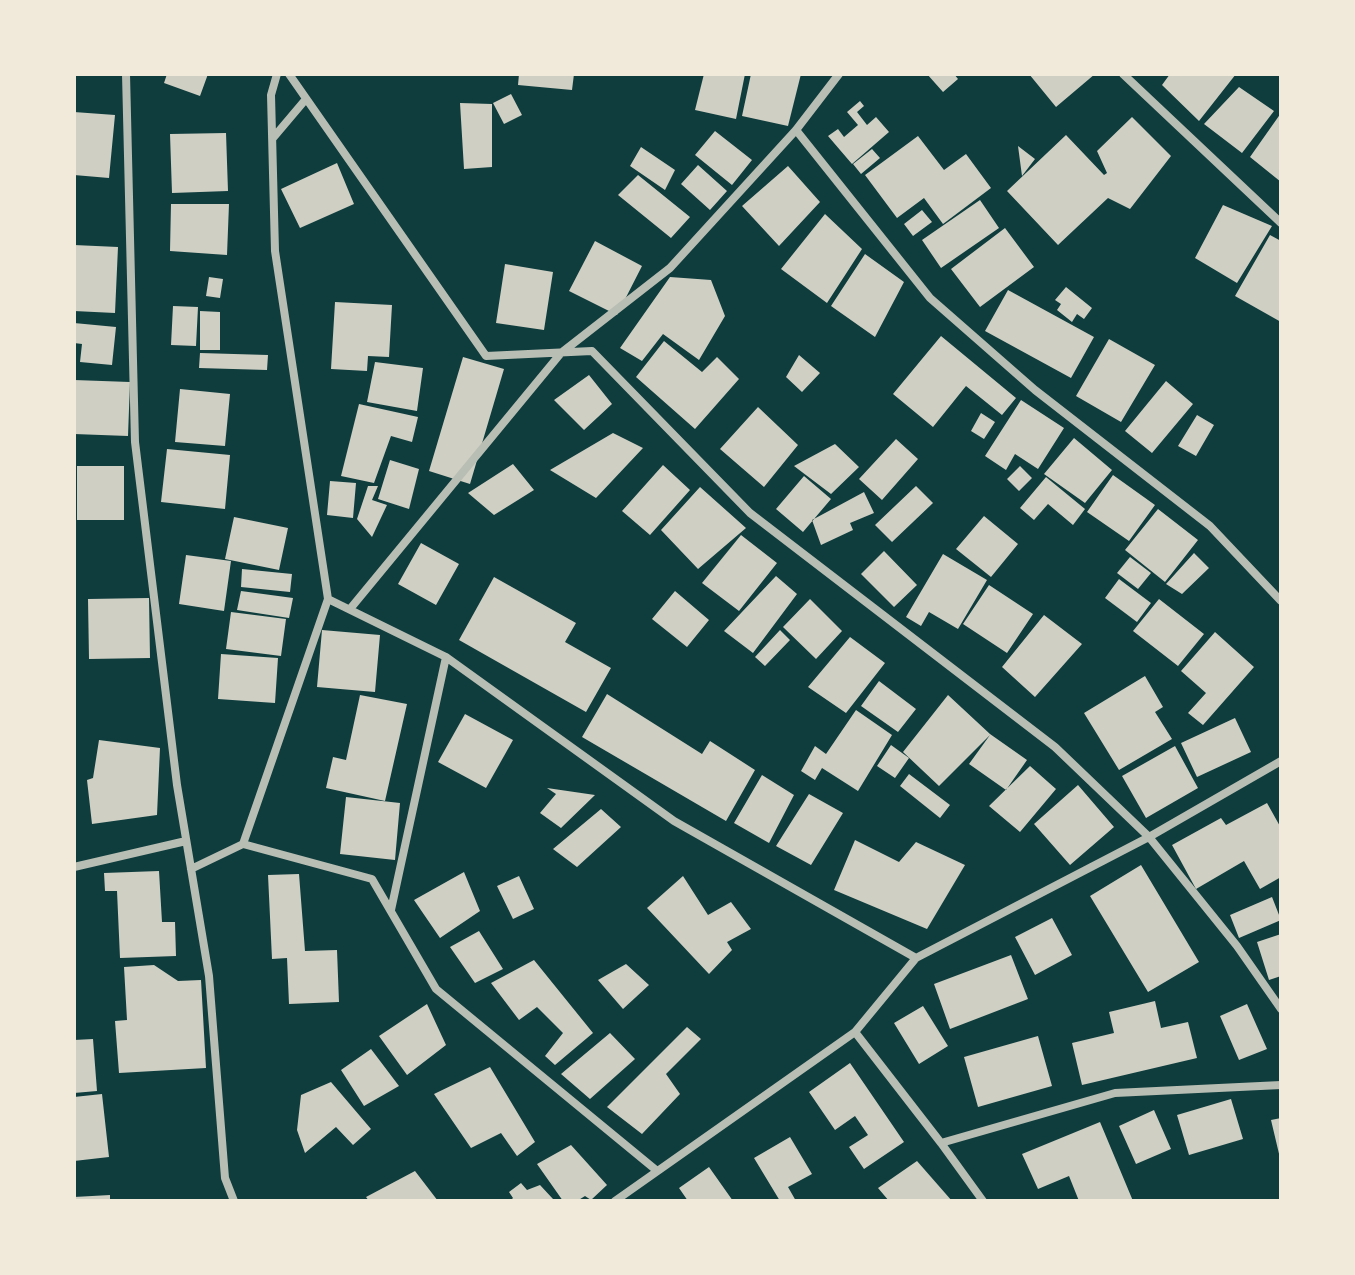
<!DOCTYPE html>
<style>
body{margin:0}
#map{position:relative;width:1355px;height:1275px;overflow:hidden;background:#0f3d3e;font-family:Lato,sans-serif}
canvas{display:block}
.frame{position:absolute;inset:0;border:76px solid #f1e9da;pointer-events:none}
</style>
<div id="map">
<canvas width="1355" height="1275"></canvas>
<div class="frame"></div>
</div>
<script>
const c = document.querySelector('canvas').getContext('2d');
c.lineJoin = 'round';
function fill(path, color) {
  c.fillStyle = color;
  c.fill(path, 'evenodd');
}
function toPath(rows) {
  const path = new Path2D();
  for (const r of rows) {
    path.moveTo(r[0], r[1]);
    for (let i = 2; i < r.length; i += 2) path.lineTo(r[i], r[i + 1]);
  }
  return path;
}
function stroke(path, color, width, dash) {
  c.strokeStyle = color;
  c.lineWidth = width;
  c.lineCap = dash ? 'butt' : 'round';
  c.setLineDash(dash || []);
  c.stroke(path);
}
fill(toPath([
 [167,74,208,74,200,96,164,83],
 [519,74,574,74,572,90,518,85],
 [704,74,745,74,736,119,695,110],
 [751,74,801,74,788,126,742,116],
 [927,74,954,74,958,79,943,92],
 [1029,74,1095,74,1056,107],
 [1170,74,1236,74,1199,121,1162,85],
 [1239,87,1274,111,1242,153,1204,124],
 [511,94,522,115,504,124,493,103],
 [860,101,864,106,857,112,867,125,876,117,889,132,852,164,828,136,838,129,844,137,858,125,847,112],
 [460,103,492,104,492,167,464,169],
 [74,112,115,115,109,178,74,175],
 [1281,113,1281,182,1250,157],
 [1132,117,1171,156,1130,209,1108,198,1058,245,1007,191,1066,135,1104,175,1107,173,1097,151],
 [715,131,752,160,732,185,695,155],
 [226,133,228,191,172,193,170,134],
 [918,136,944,170,966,154,991,188,943,224,924,198,897,218,865,175],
 [1018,146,1035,159,1022,176],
 [641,147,675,170,665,190,630,166],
 [872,149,880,158,861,174,853,164],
 [337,163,354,204,300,228,281,189],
 [698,165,727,191,710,210,681,184],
 [788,166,820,202,779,246,742,206],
 [638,175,690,217,671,238,618,195],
 [980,200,999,228,941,268,922,240],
 [171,204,229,204,227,255,170,251],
 [1223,205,1272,226,1237,283,1195,258],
 [922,210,932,222,913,236,904,224],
 [825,214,862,249,827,303,781,269],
 [1005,228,1034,267,980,307,951,269],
 [1270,235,1281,241,1281,322,1235,296],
 [595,241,642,266,617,315,569,291],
 [74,245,118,247,115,313,74,311],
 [865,254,904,282,875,337,831,306],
 [505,264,553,272,544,330,496,323],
 [209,277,223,279,220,298,206,296],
 [670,277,711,280,725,316,699,360,663,334,642,361,620,348],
 [1066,287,1092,308,1084,319,1077,314,1072,322,1057,310,1061,304,1055,300],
 [1008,290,1094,337,1071,378,985,331],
 [335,302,392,305,389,357,368,356,367,371,331,369],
 [173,306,198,307,196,346,171,345],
 [200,311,220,312,220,350,200,350],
 [74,323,116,327,112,365,80,362,82,344,74,343],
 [941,336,1016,398,1002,415,966,386,933,427,893,394],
 [1109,339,1155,365,1121,422,1076,396],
 [664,341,702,372,717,357,739,379,695,429,636,377],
 [200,353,268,355,267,370,199,368],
 [799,355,820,373,802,392,786,377],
 [463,357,504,369,470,484,429,471],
 [375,362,423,368,417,411,367,402],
 [589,375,612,404,584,430,554,400],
 [74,380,130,382,128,436,74,434],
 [1166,381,1193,404,1152,453,1125,431],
 [180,389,230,394,225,446,175,442],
 [1021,400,1064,428,1038,469,1015,454,1006,470,985,456],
 [359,404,418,417,412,442,391,436,374,483,341,476],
 [758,407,798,445,764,487,720,449],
 [981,413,995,422,984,439,971,431],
 [1197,415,1214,425,1196,456,1178,446],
 [613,433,643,448,596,498,550,470],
 [1074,438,1112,470,1085,503,1044,474],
 [896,439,918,459,882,500,859,479],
 [835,444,859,467,831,494,794,466],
 [167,449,230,455,225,509,161,502],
 [390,460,419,469,409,509,378,499],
 [513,464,534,490,494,515,468,493],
 [663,465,690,490,650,535,622,511],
 [77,466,124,466,124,520,77,520],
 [1020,466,1032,478,1019,491,1007,479],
 [1113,475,1155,505,1129,541,1087,512],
 [804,476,831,499,803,532,776,509],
 [1046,477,1085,509,1073,525,1048,504,1034,520,1020,508],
 [330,481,356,483,353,518,327,515],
 [368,486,378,486,372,500,387,505,372,537,357,519],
 [916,486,933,503,892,542,875,525],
 [700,487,746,528,698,569,661,530],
 [864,492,874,513,850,523,853,530,821,545,812,520],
 [1158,509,1198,540,1165,582,1125,550],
 [984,516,1018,544,991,577,956,549],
 [234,517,288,528,279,570,225,559],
 [741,535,777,563,739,611,702,583],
 [421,543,459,564,436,605,398,584],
 [884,551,917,585,894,607,861,574],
 [1194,553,1209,568,1182,594,1166,584],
 [943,554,987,580,958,629,929,612,921,626,906,617],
 [186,555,231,561,224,611,179,604],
 [1130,557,1151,573,1138,589,1117,573],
 [242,569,292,574,290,592,241,587],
 [776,576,797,594,753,653,724,631],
 [494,577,576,623,565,642,611,668,586,712,459,640],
 [1119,579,1151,603,1137,622,1105,598],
 [989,585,1033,614,1007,653,963,624],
 [241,591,293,598,289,618,237,610],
 [675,591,709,620,687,647,652,619],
 [149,598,150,658,89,659,88,599],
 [810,599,842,631,816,659,783,627],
 [1159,599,1204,634,1178,666,1133,631],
 [231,612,286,619,281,656,226,649],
 [1044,615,1082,644,1035,697,1002,667],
 [322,630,380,635,375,692,317,687],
 [780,630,790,640,765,666,755,657],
 [1215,632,1254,667,1203,725,1188,713,1206,693,1181,671],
 [850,637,885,663,846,713,808,687],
 [221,654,278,658,275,703,218,699],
 [1145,676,1163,707,1155,712,1172,739,1119,770,1084,713],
 [879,681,916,709,898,732,861,706],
 [607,694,702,754,710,741,755,770,726,821,582,737],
 [360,695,407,704,385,801,326,788,333,757,346,760],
 [948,695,990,734,1027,760,1006,790,969,764,990,735,939,786,903,752],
 [856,710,892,735,858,791,822,768,815,780,801,771,815,746,826,754],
 [465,714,513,740,486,788,438,762],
 [1235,718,1251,752,1197,777,1181,743],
 [99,740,160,748,157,815,92,824,87,780,93,778],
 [891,745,909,758,895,778,877,766],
 [1175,746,1198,788,1146,818,1122,776],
 [1030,766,1056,789,1020,832,989,806],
 [909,774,950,805,940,818,900,786],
 [762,775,794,795,769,843,734,823],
 [1078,785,1114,827,1070,865,1034,824],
 [547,788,595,795,561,828,540,813,556,794],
 [809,794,843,813,811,865,776,846],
 [346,797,400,803,395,860,340,854],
 [1267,803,1281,828,1281,877,1260,889,1244,861,1196,889,1172,845,1221,818,1226,825],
 [601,809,621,827,577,867,553,849],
 [855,840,899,862,916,842,965,865,927,929,834,890],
 [1141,865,1199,962,1148,992,1090,896],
 [159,871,162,922,175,922,176,956,120,958,117,891,105,891,104,873],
 [464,872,480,911,440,938,414,900],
 [299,874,305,951,337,950,339,1002,289,1004,287,958,272,959,268,875],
 [519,876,534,909,513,919,497,886],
 [683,876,708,915,731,902,751,929,727,942,732,950,709,974,647,908],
 [1272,897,1281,920,1239,938,1230,915],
 [1052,918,1072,955,1035,975,1015,937],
 [479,931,503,969,475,983,450,947],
 [1281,934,1281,976,1269,980,1257,942],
 [1011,955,1028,999,950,1029,934,984],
 [534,960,593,1033,555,1065,545,1056,563,1033,537,1007,519,1020,491,983],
 [626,964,649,985,623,1009,598,980],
 [154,965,178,981,201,980,206,1068,119,1073,115,1021,127,1020,124,967],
 [1155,1001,1161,1028,1188,1022,1197,1058,1082,1085,1072,1043,1114,1033,1109,1012],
 [427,1004,446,1045,407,1075,379,1036],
 [1247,1004,1267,1049,1239,1060,1220,1016],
 [923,1006,948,1046,919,1064,894,1023],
 [687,1027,701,1039,666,1074,680,1094,642,1134,607,1107],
 [610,1033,635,1059,590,1099,561,1074],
 [1038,1036,1052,1086,978,1107,964,1057],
 [93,1039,97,1091,74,1093,74,1040],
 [371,1049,399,1086,364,1106,341,1070],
 [850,1063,904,1142,864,1169,849,1147,868,1135,855,1116,835,1130,809,1092],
 [490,1067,535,1142,517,1156,501,1133,471,1148,434,1094],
 [331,1082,371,1129,353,1145,336,1127,305,1153,297,1130,301,1095],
 [102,1094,109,1157,74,1161,74,1097],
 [1231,1099,1243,1139,1189,1155,1177,1115],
 [1154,1110,1171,1149,1136,1164,1119,1126],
 [1281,1118,1281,1158,1280,1158,1271,1120],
 [1100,1122,1133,1201,1079,1201,1069,1176,1038,1189,1022,1154],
 [790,1137,812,1174,788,1187,796,1201,780,1201,754,1158],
 [571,1145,607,1185,591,1200,585,1196,577,1201,563,1201,537,1164],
 [917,1161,952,1201,889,1201,878,1188],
 [709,1167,733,1201,688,1201,679,1188],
 [415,1171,438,1201,369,1201,366,1197],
 [521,1183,527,1190,540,1185,553,1199,510,1201,513,1198,509,1192],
 [110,1195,110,1201,74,1201,74,1197]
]), '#cfcfc3');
stroke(toPath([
 [126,74,135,442,177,785,209,976,225,1178,234,1201],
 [289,74,486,356,592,351,750,513,1055,747,1149,837,1237,946,1281,1009],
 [1123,74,1281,223],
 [796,130,930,298,1035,390,1210,526,1281,601],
 [273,138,306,99],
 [328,599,446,657,391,910],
 [350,609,561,353,670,268,796,130,839,74],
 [446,657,674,821,916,958],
 [243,844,372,879,436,989,656,1170],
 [74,867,186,841],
 [191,869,243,844,328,599,275,251,271,95,277,74],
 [855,1032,941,1143,1115,1093,1281,1085],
 [941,1143,983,1201],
 [615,1201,855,1032,916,958,1149,837,1281,761]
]), '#b8beb3', 8);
</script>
